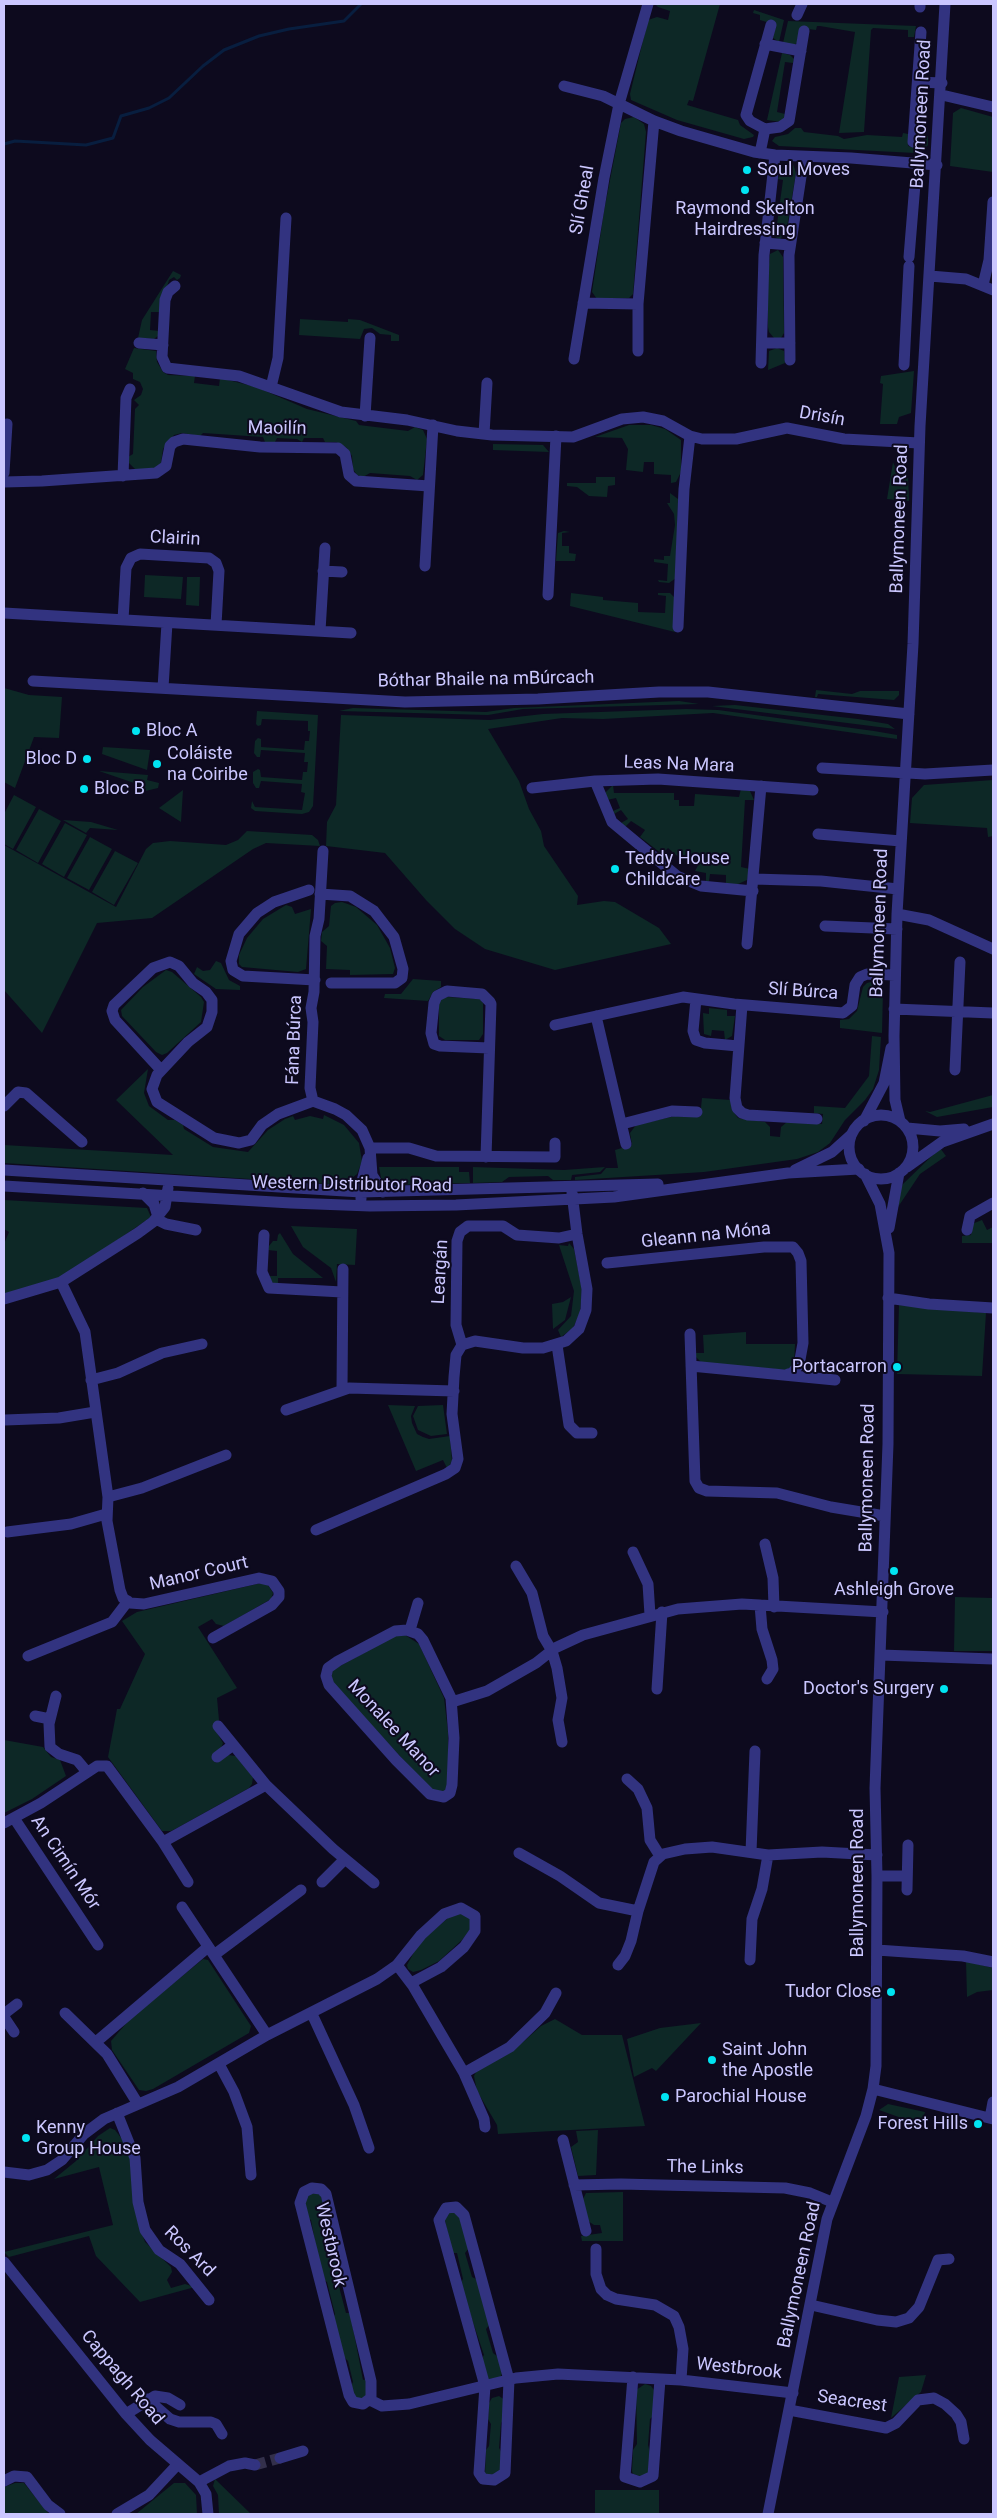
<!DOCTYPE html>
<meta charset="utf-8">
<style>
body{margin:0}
#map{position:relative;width:997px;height:2518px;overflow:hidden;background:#0d0a1e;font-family:Roboto,sans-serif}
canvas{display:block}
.frame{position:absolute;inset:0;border:5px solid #cbc7ff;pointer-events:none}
</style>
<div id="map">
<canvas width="997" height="2518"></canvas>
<div class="frame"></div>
</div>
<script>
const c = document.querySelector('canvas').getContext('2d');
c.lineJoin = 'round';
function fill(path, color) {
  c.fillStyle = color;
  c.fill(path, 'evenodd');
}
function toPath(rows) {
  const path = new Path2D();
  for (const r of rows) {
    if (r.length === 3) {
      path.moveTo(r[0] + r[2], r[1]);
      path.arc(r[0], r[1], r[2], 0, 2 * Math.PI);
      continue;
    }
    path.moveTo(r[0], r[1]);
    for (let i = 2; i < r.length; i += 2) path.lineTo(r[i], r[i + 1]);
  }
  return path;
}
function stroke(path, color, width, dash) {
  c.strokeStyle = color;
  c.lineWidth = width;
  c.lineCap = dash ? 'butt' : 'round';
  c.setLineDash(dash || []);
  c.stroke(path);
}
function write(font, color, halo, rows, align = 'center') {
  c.font = font + ' Roboto,sans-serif';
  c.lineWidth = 4;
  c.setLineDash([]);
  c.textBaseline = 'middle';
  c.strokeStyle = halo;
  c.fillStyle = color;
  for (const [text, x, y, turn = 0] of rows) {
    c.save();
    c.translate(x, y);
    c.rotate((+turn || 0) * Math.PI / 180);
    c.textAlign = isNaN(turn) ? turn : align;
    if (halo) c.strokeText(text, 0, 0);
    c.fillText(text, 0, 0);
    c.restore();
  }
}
fill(toPath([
 [655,4,720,4,693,101,689,100,687,105,738,120,740,125,754,135,753,137,744,139,677,120,631,100,630,94,648,20,657,17,668,20,670,11,658,7],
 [754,10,784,20,779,42,773,38,776,25,760,20,760,15,753,13],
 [788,21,916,26,914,37,908,37,908,30,873,28,871,30,864,132,839,133,855,32,820,26,817,26,816,30,800,28,797,43,794,45,783,43],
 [782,53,790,55,794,59,793,63,785,62,777,112,785,114,784,119,781,122,767,120],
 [961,108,993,117,993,172,950,166,953,113],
 [634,117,644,124,646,132,633,294,629,298,597,299,592,292,604,211,621,123,625,119],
 [795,128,801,128,804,132,838,136,844,139,867,135,902,137,903,133,908,134,909,135,908,146,912,147,923,146,925,136,928,136,928,145,922,151,915,153,779,146,772,141,775,137,788,134],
 [784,164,793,164,796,173,786,233,780,239,773,236,772,231,776,231,783,180,778,179],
 [778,250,783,257,784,333,781,338,774,338,769,332,768,327,768,275,770,254],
 [173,271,181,275,180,278,177,280,174,277,169,280,160,312,151,312,150,330,159,331,158,336,154,339,138,338,142,320],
 [300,319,348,322,348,319,360,320,399,335,399,341,391,341,391,335,380,334,372,328,364,329,360,339,299,335],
 [134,348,156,351,157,362,163,372,168,375,195,376,194,383,219,386,220,378,256,387,307,409,356,421,359,425,408,431,415,427,423,430,427,439,423,475,417,480,410,476,370,473,363,477,357,475,353,469,352,456,347,448,336,442,325,442,323,438,304,438,302,442,297,439,277,438,275,442,265,442,263,437,203,433,200,436,182,433,174,435,163,449,161,463,156,468,136,470,129,463,128,457,133,454,135,409,139,405,134,400,141,395,143,389,140,382,133,379,133,373,125,369],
 [777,348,784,351,785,363,768,370,769,351],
 [914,371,911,413,899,417,897,424,880,424,883,384,880,383,881,376],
 [629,425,651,425,665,429,681,440,681,472,676,482,671,483,671,475,654,474,654,462,644,462,643,472,626,470,628,449,622,438,595,437],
 [493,444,543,445,549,452,493,450],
 [893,462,895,467,908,476,909,501,887,499],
 [596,477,615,477,615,485,608,486,607,497,589,496,577,487,567,486,567,483,596,483],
 [670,493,678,499,676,578,669,583,659,582,658,580,667,581,668,564,654,562,654,559,664,560,664,556,670,556,675,525,674,514,667,503,670,503],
 [564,531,570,532,562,533,562,546,569,546,569,553,576,554,575,561,556,561,558,533],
 [145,575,183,577,181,599,144,597],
 [187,577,200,577,199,606,186,605],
 [571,593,603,597,603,600,638,603,638,612,665,613,666,596,658,595,658,593,670,593,675,598,675,632,570,606],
 [4,688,29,695,62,697,59,738,34,737,15,788,4,782],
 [816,690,852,694,860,691,899,691,899,695,894,700,818,694,817,697,815,697],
 [679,701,699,704,523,709,488,715,339,711,353,708,486,712,514,708],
 [735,705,858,719,888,724,895,729,712,706],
 [686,709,718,710,874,731,897,735,897,739,713,713,603,719,562,718,488,729,519,781,529,809,541,831,544,846,578,896,577,905,604,901,615,902,659,928,671,944,555,970,485,949,455,929,426,900,385,853,326,846,327,822,336,805,341,715,490,720,543,714],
 [257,711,318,715,313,806,309,812,302,814,255,811,251,808,252,801,255,807,302,810,305,793,301,792,302,784,261,781,259,788,256,788,253,783,253,772,258,769,260,770,261,777,302,780,303,772,307,772,308,762,304,762,305,753,261,750,260,757,257,757,254,753,255,741,258,738,261,739,261,747,304,750,305,741,309,741,310,731,308,731,308,721,262,719,261,725,258,726,256,724],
 [103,747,150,750,147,770,102,754],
 [99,771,148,775,147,780,159,783,158,788,137,793,140,785],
 [993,780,993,836,988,837,987,828,910,823,912,798,924,785],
 [613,785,614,793,674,793,674,800,679,800,679,806,694,806,695,794,739,797,741,789,750,791,754,800,745,800,741,867,750,869,747,880,738,884,726,884,726,875,710,874,709,881,706,881,706,873,695,871,701,860,689,853,683,861,668,848,662,854,640,837,645,830,631,821,625,827,621,823,628,819,621,810,614,814,613,811,620,808,616,798,607,800,605,793],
 [183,790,181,822,159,808],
 [14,795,36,807,13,849,4,844,4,814],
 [39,809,61,821,38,863,16,850],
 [63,820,91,822,118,830,90,828,86,833],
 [65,823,87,835,64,877,42,864],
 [247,831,312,835,318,840,320,846,266,843,253,849,152,918,97,923,42,1033,4,990,4,845,116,907,146,849,153,843,170,841,226,845,238,840],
 [90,837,112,849,89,890,67,878],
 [115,851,138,863,114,905,92,892],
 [342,902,356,907,377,925,390,948,395,968,393,974,350,975,350,970,326,969,327,946,321,941,322,932,329,926,331,906,335,903],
 [286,905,292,907,295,914,311,909,306,969,298,972,242,967,239,964,239,955,247,938,263,919],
 [216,961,221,963,229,980,240,986,240,990,216,989,194,974,197,967,203,971,210,970],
 [166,970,172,972,201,997,204,1002,201,1022,167,1053,162,1055,156,1052,122,1016,121,1010,143,987],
 [413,979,441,981,441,987,433,992,428,1001,384,998,385,994,401,994],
 [875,981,875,984,880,985,883,990,882,1033,840,1028,840,1020,849,1019,857,1011,863,987,867,983],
 [447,997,480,999,483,1003,483,1034,479,1040,445,1040,439,1036,439,1003,441,999],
 [709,1008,727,1010,727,1016,735,1016,732,1036,725,1040,724,1031,712,1030,711,1036,704,1034,703,1013,709,1014],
 [872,1036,881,1037,879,1070,873,1089,865,1100,845,1120,830,1143,818,1152,797,1159,704,1172,575,1180,575,1177,601,1174,606,1168,618,1168,615,1150,632,1145,630,1133,636,1125,675,1116,700,1117,702,1098,731,1100,732,1110,738,1118,765,1122,770,1127,770,1136,780,1137,781,1127,787,1122,822,1124,823,1114,814,1113,814,1106,845,1108,869,1076],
 [148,1069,144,1093,149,1106,168,1120,175,1120,183,1125,184,1129,213,1147,248,1152,268,1130,285,1119,293,1116,295,1120,310,1116,323,1119,324,1115,344,1125,359,1143,362,1161,357,1174,346,1183,327,1184,4,1163,4,1145,173,1155,116,1100],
 [993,1095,993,1107,937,1117,925,1111,930,1112],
 [940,1148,946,1156,920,1174,898,1207,898,1192,903,1184],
 [379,1167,459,1167,459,1172,469,1172,470,1183,390,1185,381,1178],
 [473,1167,564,1170,605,1167,600,1172,572,1175,571,1180,553,1180,548,1176,509,1177,502,1182,473,1183],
 [4,1200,147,1208,151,1217,62,1278,4,1294,4,1244,9,1232,4,1229],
 [982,1220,987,1230,993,1227,993,1243,962,1243,962,1236,971,1235,972,1224],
 [291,1226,357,1229,355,1265,337,1264,336,1282,331,1268,303,1247],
 [280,1233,293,1254,323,1278,278,1278,278,1287,275,1286,268,1276,277,1276,277,1251,268,1250,269,1246,273,1241,277,1241,278,1235],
 [569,1243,574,1249,582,1289,580,1313,573,1328,561,1337,558,1330,571,1316,574,1291,559,1245,568,1246],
 [571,1297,565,1320,553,1329,552,1304,563,1302],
 [899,1305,986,1313,982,1376,897,1374],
 [746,1332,746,1344,795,1344,794,1364,787,1370,702,1363,695,1356,695,1353,704,1353,703,1335],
 [388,1405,415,1406,411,1416,412,1423,417,1434,423,1437,429,1439,450,1436,452,1461,449,1466,447,1468,443,1460,416,1471],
 [443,1405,447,1434,431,1436,418,1430,413,1416,418,1406],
 [257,1584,267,1584,270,1588,273,1593,271,1599,224,1626,216,1624,212,1619,198,1627,237,1688,217,1698,219,1720,213,1726,223,1743,221,1748,212,1756,216,1763,228,1755,236,1756,253,1777,252,1784,249,1788,177,1828,171,1831,162,1831,108,1757,117,1709,120,1709,145,1654,122,1621,137,1612],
 [955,1597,993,1598,993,1651,954,1651],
 [405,1635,419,1644,444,1698,448,1732,448,1787,444,1791,436,1792,426,1784,333,1684,331,1678,333,1670,394,1636],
 [4,1740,43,1747,51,1757,60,1760,66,1776,32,1799,4,1813],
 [460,1912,472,1917,472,1927,462,1940,439,1961,421,1970,413,1972,408,1969,407,1965,419,1943,448,1918],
 [203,1959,208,1960,251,2026,249,2033,153,2089,146,2091,139,2090,112,2050,111,2041,130,2019],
 [966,1961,993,1968,993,1990,977,1992,967,1997],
 [555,2019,582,2035,622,2035,645,2126,498,2134,497,2125,477,2091,474,2076,476,2072,523,2042,541,2026],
 [701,2023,656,2071,652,2068,634,2077,627,2039,660,2028],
 [888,2104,925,2112,921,2125,879,2110],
 [110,2128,115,2130,122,2139,131,2159,141,2231,145,2242,171,2267,172,2272,167,2280,171,2288,185,2284,195,2287,140,2302,96,2256,89,2236,9,2257,4,2252,113,2225,99,2167,54,2179,76,2161,98,2136],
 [598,2130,596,2175,578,2176,571,2147,578,2142,576,2131],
 [623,2192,623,2241,582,2241,581,2236,602,2233,600,2225,594,2225,588,2221,583,2199,586,2193],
 [308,2193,320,2194,326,2211,323,2217,329,2241,333,2243,341,2275,337,2279,346,2313,350,2313,363,2380,366,2379,366,2398,355,2399,351,2386,353,2382,348,2361,343,2356,333,2318,335,2314,327,2282,322,2279,311,2220,307,2218,304,2204],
 [449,2211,459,2215,469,2248,465,2253,472,2277,478,2280,490,2324,486,2329,493,2353,498,2357,502,2373,500,2378,488,2379,481,2360,484,2355,460,2284,463,2279,457,2253,452,2253,444,2216],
 [926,2375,921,2392,891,2418,899,2377],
 [645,2384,651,2386,654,2390,653,2416,650,2419,648,2445,650,2452,649,2472,643,2477,633,2474,632,2471,633,2450,637,2444,636,2390],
 [499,2396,505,2400,505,2418,501,2423,499,2448,502,2453,501,2472,497,2475,485,2474,486,2450,489,2446,491,2424,488,2419,489,2403,492,2398],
 [215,2479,251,2514,219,2514,218,2495,213,2486],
 [15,2483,24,2483,49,2514,4,2514,4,2487],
 [174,2483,185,2483,196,2495,197,2514,136,2514],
 [595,2490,659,2490,659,2514,595,2514]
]), '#0d2826');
stroke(toPath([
 [4,144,15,141,86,145,113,138,121,116,149,108,169,98,203,66,224,50,259,36,289,29,344,21,361,4]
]), '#081e3f', 3);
stroke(toPath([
 [255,2465,280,2458]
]), '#33304b', 11, [11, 5.5]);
stroke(toPath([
 [920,7,920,4],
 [797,15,802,4],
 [771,25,746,115,750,121,765,129,780,127,789,121,804,31],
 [765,44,801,51],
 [918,82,942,83],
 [564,86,603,96,654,121,681,131,754,152,775,155,851,158,937,165],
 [942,95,993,107],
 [913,142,921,32],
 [760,153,765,129],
 [765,243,790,245],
 [909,257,915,184],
 [930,276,966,279,993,290],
 [983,285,989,260,993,202],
 [175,286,168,292,165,300,162,357,167,368,239,376,341,412,407,420,457,431,492,435,573,437,622,419,643,417,663,421,690,436,702,439,736,439,787,428,844,439,919,443],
 [583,303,638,304],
 [139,343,163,345],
 [762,343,790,343],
 [638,351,638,304,654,121],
 [574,359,604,178,619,104,648,4],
 [790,360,789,255,804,157],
 [761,363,764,255,775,155],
 [904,365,909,266],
 [271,387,278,358,286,218],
 [365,416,370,338],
 [484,434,487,383],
 [4,473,7,424],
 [123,476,126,398,130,389],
 [4,482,42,481,156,473,166,466,170,446,174,442,183,439,260,447,338,448,345,454,349,475,356,481,429,486],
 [425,566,433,425],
 [323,571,342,572],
 [548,595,556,436],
 [4,613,351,633],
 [123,620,126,568,131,558,140,554,209,558,216,563,219,571,216,625],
 [678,627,684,489,690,436],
 [320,631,325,548],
 [33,681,405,702,538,699,659,692,708,692,909,714],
 [163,688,167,623],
 [822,768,925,774,993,770],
 [595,781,612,822,677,876,701,886,753,891],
 [532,788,595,781,658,779,813,790],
 [818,834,901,841],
 [754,879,821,881,898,889],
 [309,890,274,902,257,913,239,934,231,961,233,970,243,976,315,980],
 [320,894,350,896,374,911,394,937,403,969,402,978,395,983,331,983],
 [897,914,929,920,993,949],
 [825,926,897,929],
 [747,944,761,786],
 [696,999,693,1031,696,1040,705,1043,738,1046],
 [742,1005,735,1098,737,1108,742,1113,748,1115,817,1119],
 [894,1009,993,1013],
 [596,1016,626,1144],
 [555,1025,683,997,734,1004,843,1013,852,1006,855,985,860,977,867,974,895,975],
 [161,1070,115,1020,112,1011,114,1005,153,968,170,962,179,966,193,983,206,992,212,1000,212,1012,207,1027,188,1042,157,1075,152,1089,157,1102,214,1138,239,1143,251,1140,262,1125,278,1114,313,1101,335,1109,346,1115,362,1130,370,1148,372,1175,383,1192],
 [955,1070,960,962],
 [313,1101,310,1088,313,1022,311,1008,314,992,315,936,319,919,323,851],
 [4,1106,18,1092,26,1093,82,1142],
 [881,1147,32],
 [864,1121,884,1083,891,1048],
 [900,1121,895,1100,894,1036,897,914,913,644,920,426,945,4],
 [622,1124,672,1111,697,1112],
 [907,1128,940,1131,964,1129],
 [370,1148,409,1148,436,1156,555,1157,555,1143],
 [486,1157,491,1004,490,1002,482,994,447,991,437,996,434,1003,431,1033,434,1044,440,1046,489,1048],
 [907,1167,942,1142,993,1124],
 [4,1170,361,1192,658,1184],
 [795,1170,832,1152,852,1134],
 [4,1186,291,1203,370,1206,456,1205,614,1197,788,1173,859,1169],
 [143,1193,154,1204,158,1217],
 [361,1199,361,1185,368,1158],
 [156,1219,166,1224,196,1230],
 [889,1228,899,1173],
 [967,1230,970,1216,993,1203],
 [264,1235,262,1272,269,1288,342,1292],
 [607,1263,764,1247,793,1247,798,1253,801,1261,803,1343,799,1365,792,1373,788,1374],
 [61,1282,85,1332,108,1497,107,1521,120,1590,123,1598,130,1603,144,1604,259,1578,272,1581,279,1591,279,1597,272,1605,213,1638],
 [888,1298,929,1304,993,1308],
 [4,1299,61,1282,138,1233,153,1222,165,1207,168,1188],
 [690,1334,695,1481,699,1488,707,1491,777,1493,831,1507,885,1516],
 [462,1345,456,1325,457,1241,460,1232,468,1226,503,1226,517,1235,559,1238,577,1234],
 [557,1345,569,1425,577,1433,592,1433],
 [691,1366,835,1380],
 [91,1380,118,1373,162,1353,202,1344],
 [342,1390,343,1269],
 [286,1410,349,1388,454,1391],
 [5,1420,59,1418,95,1412],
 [108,1497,142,1488,226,1455],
 [316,1530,446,1474,455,1468,458,1459,452,1414,454,1377,456,1355,462,1345,475,1341,523,1348,543,1348,566,1341,579,1329,586,1310,587,1289,577,1234,572,1193],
 [7,1532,71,1524,106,1514],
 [765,1544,773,1578,774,1607],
 [633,1552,648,1584,650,1615],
 [516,1566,532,1593,543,1636,552,1651,557,1668,562,1698,558,1720,562,1742],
 [760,1605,762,1629,772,1660,773,1669,767,1679],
 [407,1630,418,1634,423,1640,451,1698,454,1738,452,1785,450,1793,444,1797,430,1794,396,1760,329,1685,326,1676,328,1668,338,1661,395,1631,407,1630],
 [410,1630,418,1603],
 [881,1655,993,1659],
 [28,1656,112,1622,128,1601],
 [657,1689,662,1612],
 [56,1696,49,1724,50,1747,59,1754,77,1760,87,1772],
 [452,1702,487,1691,536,1663,555,1648,583,1635,678,1609,742,1604,883,1612],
 [35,1716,50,1719],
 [218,1726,266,1785,333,1849,374,1883],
 [217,1757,233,1745],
 [627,1779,638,1789,647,1808,650,1840,660,1856],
 [14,1818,98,1945],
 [4,1823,41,1803,97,1766,107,1766,163,1842,188,1882],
 [163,1842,266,1785],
 [751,1852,755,1751],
 [519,1853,560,1876,599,1903,638,1911],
 [877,1876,906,1876],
 [322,1882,345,1859],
 [907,1890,908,1845],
 [182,1907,267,2035],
 [877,1950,963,1956,993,1962],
 [214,1955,301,1890],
 [750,1960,752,1919,762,1889,768,1855],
 [397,1965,413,1986,464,2073,484,2119,485,2127],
 [618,1965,625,1956,631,1941,638,1911,654,1862,663,1854,685,1849,712,1847,768,1855,822,1852,877,1855],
 [65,2013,107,2054,138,2104],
 [4,2014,17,2004],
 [312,2014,354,2105,369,2148],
 [4,2017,14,2032],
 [96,2042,208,1947],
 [219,2064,234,2092,247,2127,251,2175],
 [464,2073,510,2047,545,2013,556,1993],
 [873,2089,993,2119],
 [117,2113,135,2158,138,2202,145,2230,159,2250,180,2264,209,2300],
 [990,2118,993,2102],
 [563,2140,586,2231],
 [4,2172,29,2175,47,2170,62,2160,84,2134,104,2119,178,2087,267,2035,377,1979,397,1965,421,1935,444,1914,461,1908,475,1916,475,1931,464,1947,441,1967,411,1983],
 [574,2185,621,2184,785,2188,810,2193,832,2202],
 [312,2188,321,2189,326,2194,371,2381,371,2398,363,2404,353,2402,349,2395,300,2203,304,2192,312,2188],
 [456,2207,464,2215,509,2380,505,2473,494,2480,483,2479,479,2473,485,2386,439,2220,446,2208,456,2207],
 [596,2249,596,2274,601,2289,607,2295,616,2299,655,2305,674,2316,679,2327,683,2349,681,2380],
 [4,2262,126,2414,150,2440,199,2482,206,2494,208,2514],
 [811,2305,877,2320,896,2322,909,2318,919,2307,938,2260,949,2259],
 [633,2377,625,2477,640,2482,653,2476,660,2379],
 [147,2399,170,2419,179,2422,211,2422,216,2424,222,2434],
 [370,2400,382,2406,409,2404,516,2378,558,2374,681,2380,793,2393],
 [789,2410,886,2428,896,2423,918,2400,934,2398,945,2404,956,2414,961,2422,964,2439],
 [126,2414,155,2396,168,2398,180,2405],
 [280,2458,303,2451],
 [4,2481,14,2476,27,2477,48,2505,60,2514],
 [199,2482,229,2466,245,2463,255,2465],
 [117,2514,149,2495,178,2464],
 [768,2514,827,2219,866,2116,873,2089,876,2066,877,1876,875,1788,888,1444,889,1253,880,1204,865,1174]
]), '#323380', 11);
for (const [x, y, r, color] of [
 [747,170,5,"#00e4f2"],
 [745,190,5,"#00e4f2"],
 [136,731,5,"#00e4f2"],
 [87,759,5,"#00e4f2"],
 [157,764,5,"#00e4f2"],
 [84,789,5,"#00e4f2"],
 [615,869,5,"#00e4f2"],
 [897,1367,5,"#00e4f2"],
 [894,1571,5,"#00e4f2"],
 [944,1689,5,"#00e4f2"],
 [891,1992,5,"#00e4f2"],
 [712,2060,5,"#00e4f2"],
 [665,2097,5,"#00e4f2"],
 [978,2124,5,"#00e4f2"],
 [26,2138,5,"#00e4f2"]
]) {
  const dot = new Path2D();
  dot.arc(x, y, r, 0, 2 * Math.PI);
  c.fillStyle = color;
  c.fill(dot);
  stroke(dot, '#0d0a1e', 2);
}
write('18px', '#cbc7ff', '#0d0a1e', [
 ["Ballymoneen Road",922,114,-87],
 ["Slí Gheal",583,200,-80],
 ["Drisín",822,417,10],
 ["Maoilín",277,429,1],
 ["Ballymoneen Road",900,519,-88],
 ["Clairin",175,539,3],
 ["Bóthar Bhaile na mBúrcach",486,680,-1],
 ["Leas Na Mara",679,765,2],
 ["Ballymoneen Road",880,923,-88],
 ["Slí Búrca",803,992,4],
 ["Fána Búrca",295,1040,-88],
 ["Western Distributor Road",352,1185,1],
 ["Gleann na Móna",706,1236,-6],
 ["Leargán",441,1272,-87],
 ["Ballymoneen Road",868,1478,-89],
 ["Manor Court",199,1574,-13],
 ["Monalee Manor",393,1729,47],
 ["An Cimín Mór",65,1863,56],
 ["Ballymoneen Road",858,1883,-90],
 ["The Links",705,2168,1],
 ["Westbrook",330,2245,77],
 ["Ros Ard",189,2252,45],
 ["Ballymoneen Road",800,2275,-78],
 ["Westbrook",739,2369,6],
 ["Cappagh Road",122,2378,50],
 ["Seacrest",852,2402,8]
]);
write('18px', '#cbc7ff', '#0d0a1e', [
 ["Soul Moves",757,170],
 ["Raymond Skelton",745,209,"center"],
 ["Hairdressing",745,230,"center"],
 ["Bloc A",146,731],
 ["Coláiste",167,754],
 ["na Coiribe",167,775],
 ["Bloc D",77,759,"right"],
 ["Bloc B",94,789],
 ["Teddy House",625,859],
 ["Childcare",625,880],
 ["Portacarron",887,1367,"right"],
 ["Ashleigh Grove",894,1590,"center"],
 ["Doctor's Surgery",934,1689,"right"],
 ["Tudor Close",881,1992,"right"],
 ["Saint John",722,2050],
 ["the Apostle",722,2071],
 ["Parochial House",675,2097],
 ["Forest Hills",968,2124,"right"],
 ["Kenny",36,2128],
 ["Group House",36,2149]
], 'left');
</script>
